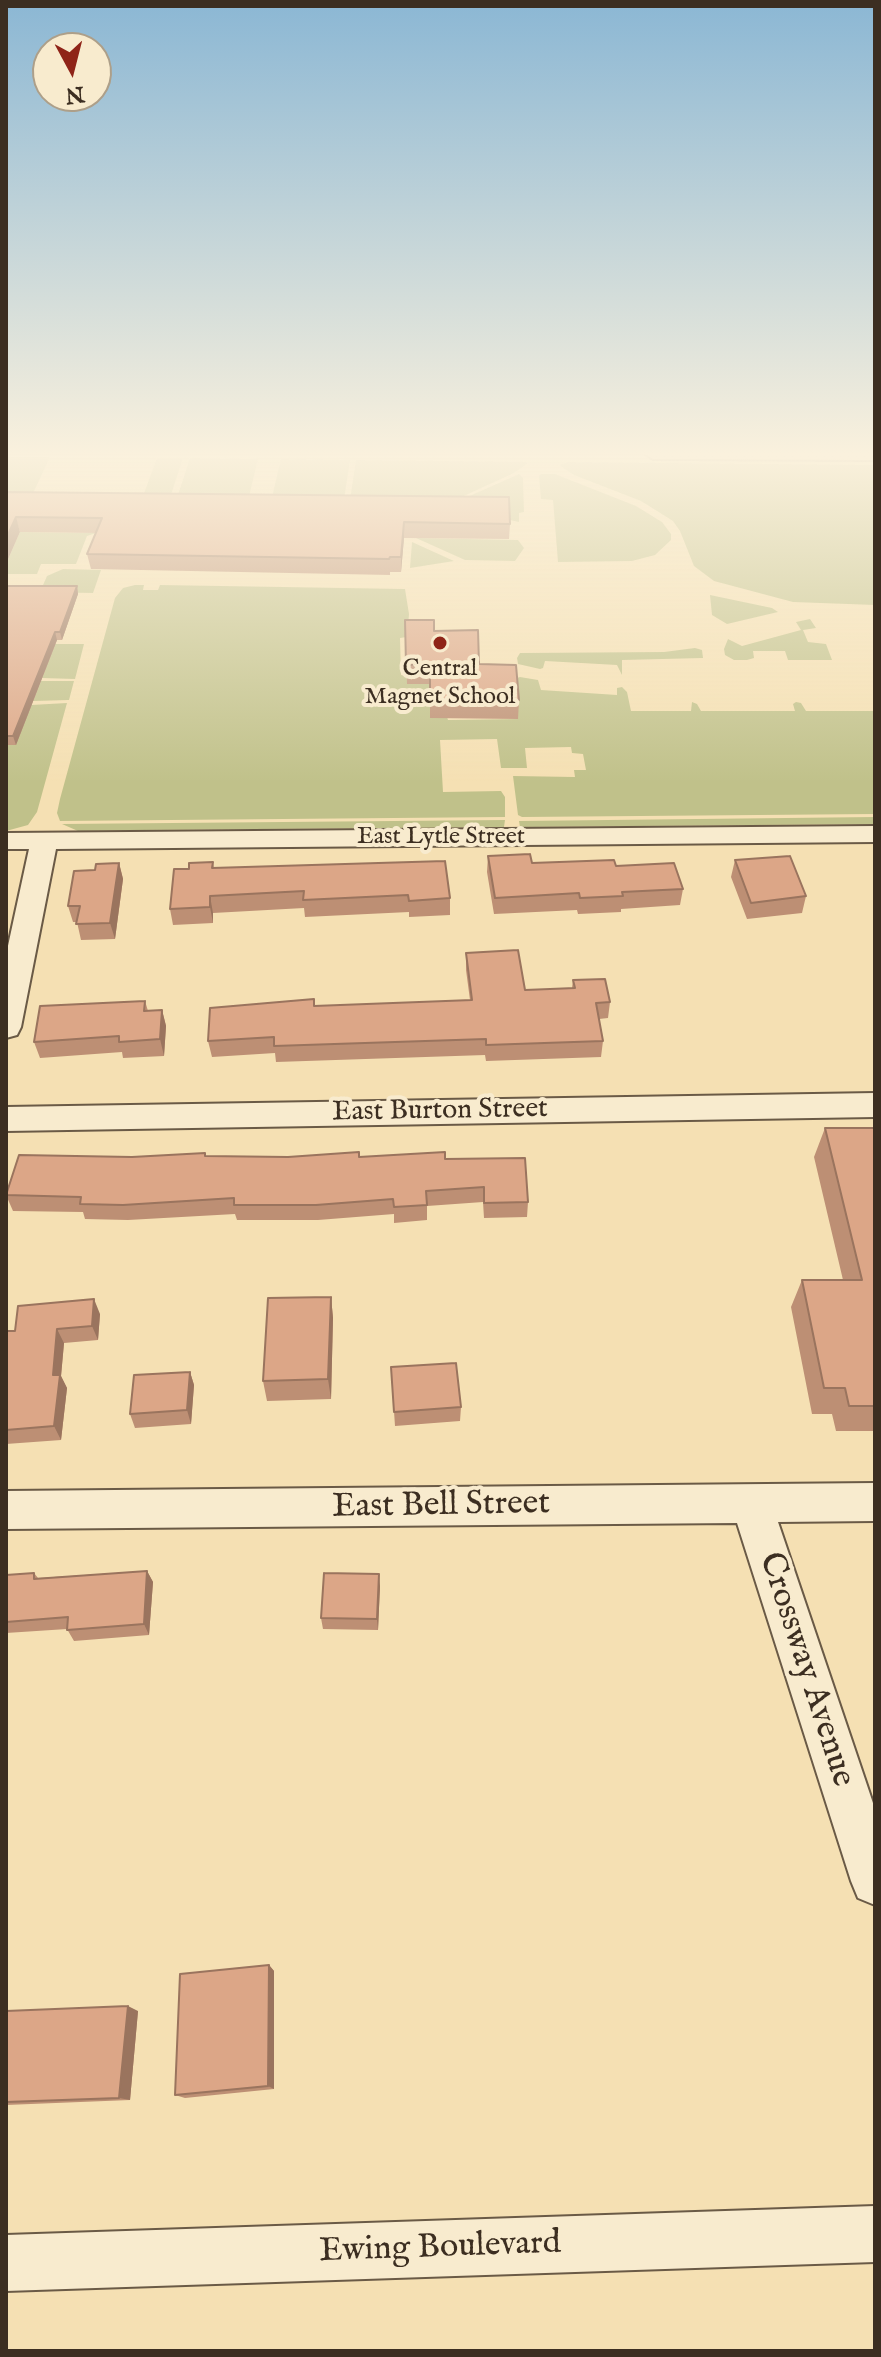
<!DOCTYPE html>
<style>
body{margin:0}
#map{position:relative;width:881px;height:2357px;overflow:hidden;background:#f5e0b3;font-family:"IM FELL English",serif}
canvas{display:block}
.frame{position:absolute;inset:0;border:8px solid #3c2e21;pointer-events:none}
.north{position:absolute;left:32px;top:32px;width:80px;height:80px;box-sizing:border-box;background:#f8ebce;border:2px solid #ad9f89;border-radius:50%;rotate:173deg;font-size:22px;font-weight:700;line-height:32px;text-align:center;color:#3c2e21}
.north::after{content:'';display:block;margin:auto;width:28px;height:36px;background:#8f2418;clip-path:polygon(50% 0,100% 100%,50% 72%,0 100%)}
</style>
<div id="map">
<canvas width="881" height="2357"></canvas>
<div class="frame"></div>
<div class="north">N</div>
</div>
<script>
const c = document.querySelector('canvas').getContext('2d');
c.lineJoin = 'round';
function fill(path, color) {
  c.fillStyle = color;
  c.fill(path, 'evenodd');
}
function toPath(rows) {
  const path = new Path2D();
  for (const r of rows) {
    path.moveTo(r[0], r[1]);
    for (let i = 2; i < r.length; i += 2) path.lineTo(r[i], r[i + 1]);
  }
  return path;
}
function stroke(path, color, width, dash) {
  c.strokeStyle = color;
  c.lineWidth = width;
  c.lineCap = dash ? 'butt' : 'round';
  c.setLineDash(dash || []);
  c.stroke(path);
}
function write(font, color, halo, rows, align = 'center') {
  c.font = font + ' "IM FELL English",serif';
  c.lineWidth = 8;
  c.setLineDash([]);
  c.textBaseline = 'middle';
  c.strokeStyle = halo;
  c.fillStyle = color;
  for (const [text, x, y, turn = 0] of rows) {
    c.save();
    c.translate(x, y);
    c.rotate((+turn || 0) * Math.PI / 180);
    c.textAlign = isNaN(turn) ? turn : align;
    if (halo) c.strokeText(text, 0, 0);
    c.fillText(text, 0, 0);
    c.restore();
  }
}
fill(toPath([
 [6,457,50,457,29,502,6,507],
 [157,458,183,458,168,504,140,504],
 [190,458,258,459,247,505,175,504],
 [281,459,350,460,343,506,272,497],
 [356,460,526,462,528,463,514,473,442,506,349,506],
 [568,462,875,465,875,605,793,602,714,581,694,566,680,531,673,521,641,501,574,475,559,465],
 [519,474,523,478,524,512,519,513,519,522,447,506],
 [541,474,555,474,636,506,662,522,671,534,671,540,655,555,632,561,558,562,553,500,541,499,539,476],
 [20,532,96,533,87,536,76,564,41,564,37,574,6,574,6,564],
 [416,538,518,540,524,548,515,561,465,560],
 [412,542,454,561,410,568],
 [63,569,101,570,93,593,40,592,47,576],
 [135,585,144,585,143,590,158,590,160,585,405,589,409,614,407,637,400,638,401,675,407,676,407,684,436,683,448,720,518,719,517,678,520,677,538,680,541,690,617,695,617,688,622,687,627,692,631,711,691,711,692,702,697,704,701,711,795,711,793,704,796,702,801,703,806,711,875,711,875,814,522,817,518,815,513,776,575,777,574,770,586,770,583,754,572,753,571,747,525,748,527,768,501,768,497,739,440,740,443,792,501,791,505,797,505,817,60,821,57,813,60,799,115,598,123,588],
 [710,595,772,608,778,612,727,624,712,615],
 [810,619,816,628,803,630,808,642,826,644,832,660,788,660,785,651,753,651,754,658,747,660,734,660,725,655,724,649,728,639,742,646,801,630,796,622],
 [55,644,84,644,75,679,42,678],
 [695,648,702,650,703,658,622,660,622,675,617,665,545,661,543,668,540,669,518,664,517,658,520,653,664,652],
 [41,681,74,681,69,700,33,701],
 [67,703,37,812,28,825,6,831,6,745,16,744,31,705],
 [875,817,875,824,520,827,519,821],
 [505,820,504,827,144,830,78,831,62,824]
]), '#c0c18a');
const minor = toPath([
 [644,453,875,453,875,460,653,459,644,453],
 [875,826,875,842,56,849,21,1027,17,1035,6,1038,6,955,29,849,6,849,6,833,875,826],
 [875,1093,875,1117,6,1131,6,1107,875,1093],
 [875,1483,875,1521,778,1522,875,1809,875,1905,858,1898,851,1881,737,1523,6,1529,6,1491,875,1483],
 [875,2206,875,2262,6,2291,6,2235,875,2206]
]);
stroke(minor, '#6a5a46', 4);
fill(minor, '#f8ebce');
fill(toPath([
 [6,492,510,524,509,539,404,538,401,572,390,572,390,575,91,569,87,554,96,533,20,532],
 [6,586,77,586,78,594,62,640,57,640,16,745,6,745],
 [405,620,434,631,479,664,519,700,518,719,430,718,430,684,407,684],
 [488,856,532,863,616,866,683,889,680,905,621,909,621,912,578,914,577,910,494,914,487,872],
 [735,860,806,896,802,913,747,919,731,877],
 [213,862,214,868,450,898,450,915,409,917,409,912,305,917,304,908,213,913,213,923,173,925,170,909,189,869],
 [119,863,123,879,115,939,81,940,77,922,73,922,68,906,95,870],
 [466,953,525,990,572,988,573,980,610,1002,608,1018,599,1019,603,1041,601,1057,486,1061,485,1055,276,1062,275,1053,212,1057,208,1041,315,1006,470,1000,466,970],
 [145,1001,148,1011,162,1010,166,1026,164,1056,123,1058,122,1052,40,1058,34,1042],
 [825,1128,875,1128,875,1431,836,1431,832,1414,812,1414,791,1307,802,1280,843,1280,814,1157],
 [206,1156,359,1157,445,1159,528,1202,527,1217,484,1218,483,1202,427,1206,427,1220,394,1223,394,1214,318,1220,237,1220,235,1214,128,1220,85,1219,83,1212,13,1211,6,1195,132,1157],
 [331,1297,333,1318,331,1399,267,1401,263,1381],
 [100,1314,98,1340,64,1343,61,1376,67,1388,61,1440,6,1444,6,1331,15,1331],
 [391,1367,461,1407,460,1421,395,1426],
 [190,1372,194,1385,191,1424,135,1428,130,1414],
 [147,1571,153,1582,149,1635,74,1641,67,1629,6,1633,6,1575,34,1573,38,1578],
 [380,1586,378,1630,323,1629,321,1618],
 [269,1965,274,1971,274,2089,185,2098,175,2095],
 [6,2011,138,2011,130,2100,6,2105]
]), '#bd8f74');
fill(toPath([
 [16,517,20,532,6,564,6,539],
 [404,522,404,538,401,572,401,557],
 [77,586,78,594,62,640,60,632],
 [55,632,57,640,16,745,13,736],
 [119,863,123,879,115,939,110,923],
 [210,896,213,913,213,923,210,907],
 [162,1010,166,1026,164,1056,160,1039],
 [331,1297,333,1318,331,1399,328,1379],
 [94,1299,100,1314,98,1340,92,1326],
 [57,1329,64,1343,61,1376,67,1388,61,1440,54,1426,53,1375],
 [190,1372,194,1385,191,1424,187,1410],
 [147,1571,153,1582,149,1635,144,1624],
 [379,1574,380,1586,378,1630,377,1619],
 [269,1965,274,1971,274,2089,268,2086],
 [128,2006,138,2011,130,2100,119,2098]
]), '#9a745e');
const building = toPath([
 [6,492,509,497,510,524,404,522,401,557,390,557,389,559,87,554,102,518,16,517,6,539,6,492],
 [6,586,77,586,60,632,55,632,13,736,6,736,6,586],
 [405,620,434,620,434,631,478,630,479,664,516,665,519,700,430,699,430,664,406,665,405,620],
 [530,854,532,863,614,860,616,866,674,863,683,889,622,892,623,896,580,898,579,893,495,898,488,856,530,854],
 [790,856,806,896,751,903,735,860,790,856],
 [445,861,450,898,409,901,408,895,303,900,304,891,210,896,210,907,170,909,174,869,189,869,189,863,213,862,212,868,445,861],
 [119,863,110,923,76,924,80,906,68,906,74,871,95,870,96,864,119,863],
 [518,950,525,990,575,988,573,980,605,979,610,1002,596,1003,603,1041,486,1045,486,1039,274,1046,274,1037,208,1041,210,1008,314,999,314,1006,472,1000,466,953,518,950],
 [145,1001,144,1011,162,1010,160,1039,119,1042,119,1036,34,1042,40,1006,145,1001],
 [825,1128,875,1128,875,1406,849,1406,845,1388,824,1388,802,1280,862,1280,825,1128],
 [359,1152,359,1157,445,1152,445,1159,525,1158,528,1202,484,1203,484,1187,426,1191,427,1205,394,1207,393,1199,316,1205,234,1205,234,1198,123,1205,80,1204,81,1197,6,1195,19,1155,132,1157,205,1153,205,1156,288,1157,359,1152],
 [331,1297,328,1379,263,1381,268,1298,331,1297],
 [94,1299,92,1326,57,1329,53,1375,60,1375,54,1426,6,1430,6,1331,15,1331,18,1306,94,1299],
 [456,1363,461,1407,394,1412,391,1367,456,1363],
 [190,1372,187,1410,130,1414,134,1375,190,1372],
 [147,1571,144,1624,67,1630,68,1617,6,1622,6,1575,34,1573,34,1579,147,1571],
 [324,1573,379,1574,377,1619,321,1618,324,1573],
 [269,1965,268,2086,175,2095,180,1974,269,1965],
 [128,2006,119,2098,6,2102,6,2011,128,2006]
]);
fill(building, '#dca687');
stroke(building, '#9a745e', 2);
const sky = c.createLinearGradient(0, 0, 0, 783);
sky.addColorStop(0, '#8bb7d4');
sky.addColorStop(0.58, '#faf1dd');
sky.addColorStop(1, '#faf1dd00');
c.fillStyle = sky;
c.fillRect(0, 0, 881, 783);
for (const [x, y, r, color] of [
 [440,643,8,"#8f2418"]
]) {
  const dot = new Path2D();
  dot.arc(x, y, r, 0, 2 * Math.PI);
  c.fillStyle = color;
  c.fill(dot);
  stroke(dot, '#f8ebce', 3);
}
write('24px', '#3c2e21', '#f8ebce', [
 ["Central",440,670],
 ["Magnet School",440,698]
]);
write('24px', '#3c2e21', '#f8ebce', [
 ["East Lytle Street",441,838]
]);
write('28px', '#3c2e21', '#f8ebce', [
 ["East Burton Street",440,1112,-1]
]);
write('34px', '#3c2e21', '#f8ebce', [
 ["East Bell Street",441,1507,-1],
 ["Crossway Avenue",805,1670,72],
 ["Ewing Boulevard",440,2249,-2]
]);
</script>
